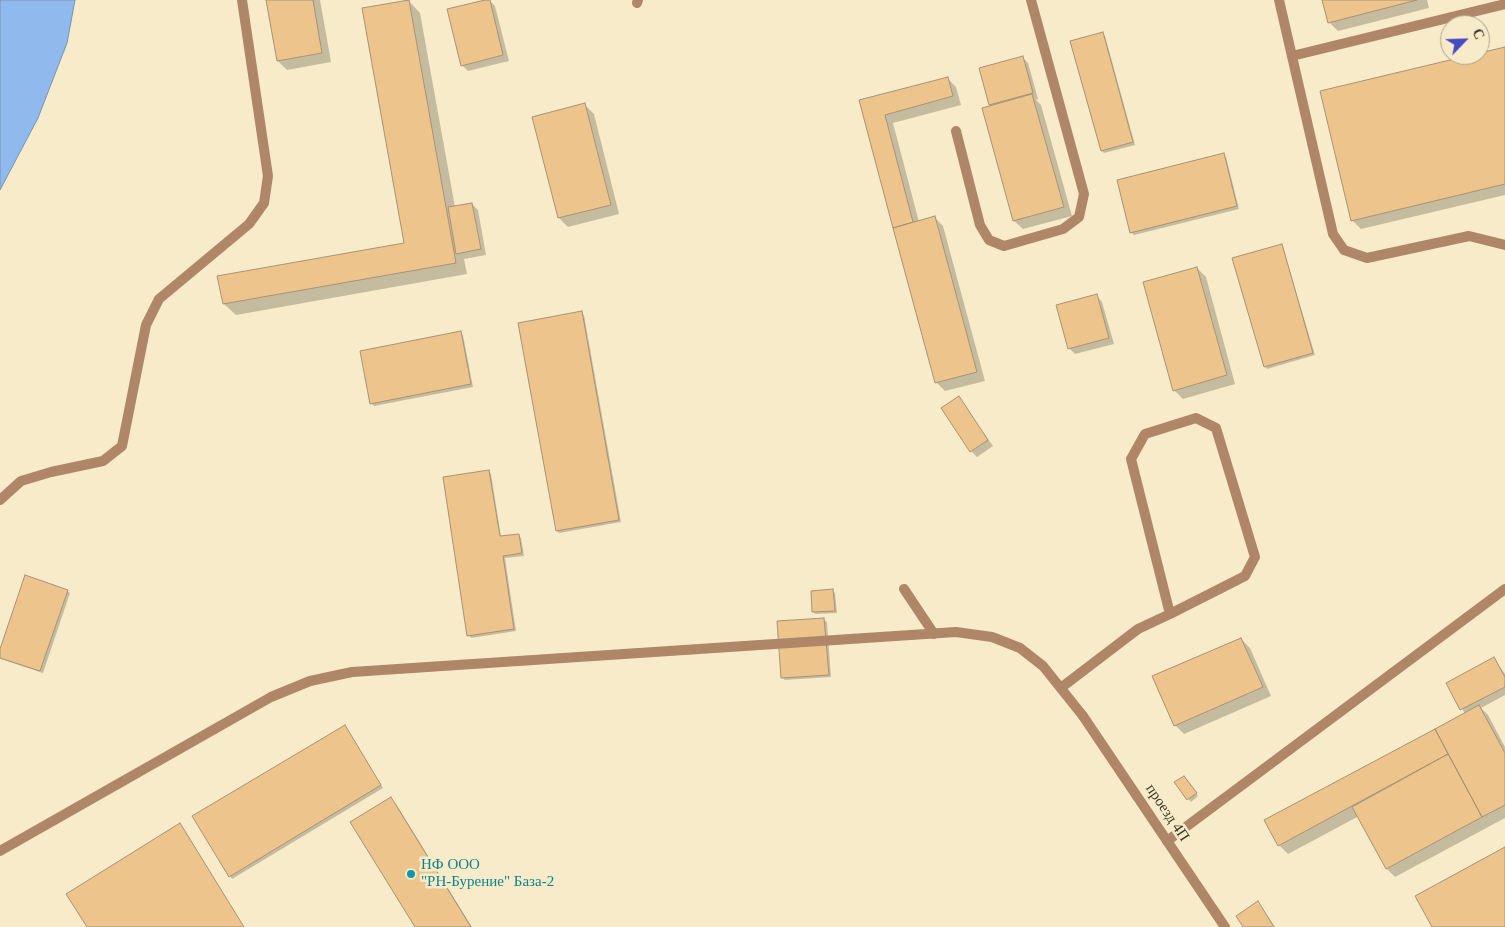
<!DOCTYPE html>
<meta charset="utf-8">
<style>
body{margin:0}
#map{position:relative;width:1505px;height:927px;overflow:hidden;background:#f7ebc9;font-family:Georgia,serif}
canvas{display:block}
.north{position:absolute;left:1440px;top:15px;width:50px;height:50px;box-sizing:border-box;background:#f7ebc9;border:1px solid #aca389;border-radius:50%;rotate:66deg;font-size:14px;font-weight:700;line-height:20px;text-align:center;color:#3c382a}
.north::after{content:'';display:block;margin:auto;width:18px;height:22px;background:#464bc0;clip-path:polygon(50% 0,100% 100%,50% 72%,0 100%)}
</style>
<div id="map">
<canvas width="1505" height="927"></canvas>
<div class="north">С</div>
</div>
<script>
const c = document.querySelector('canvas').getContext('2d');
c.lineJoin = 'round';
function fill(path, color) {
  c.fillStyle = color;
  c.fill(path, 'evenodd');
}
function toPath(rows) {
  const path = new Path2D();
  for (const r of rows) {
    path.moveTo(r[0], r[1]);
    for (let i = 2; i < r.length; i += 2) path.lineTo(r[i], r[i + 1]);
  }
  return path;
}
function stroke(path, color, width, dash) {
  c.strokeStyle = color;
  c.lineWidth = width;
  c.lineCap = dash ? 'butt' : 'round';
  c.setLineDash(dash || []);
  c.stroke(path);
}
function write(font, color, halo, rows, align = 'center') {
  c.font = font + ' Georgia,serif';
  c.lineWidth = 5;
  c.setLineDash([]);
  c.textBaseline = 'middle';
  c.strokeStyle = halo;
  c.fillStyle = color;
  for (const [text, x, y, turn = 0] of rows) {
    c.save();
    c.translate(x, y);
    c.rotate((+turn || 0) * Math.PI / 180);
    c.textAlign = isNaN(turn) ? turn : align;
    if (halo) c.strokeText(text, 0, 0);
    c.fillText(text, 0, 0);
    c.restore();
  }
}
const water = toPath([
 [0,0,75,0,67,43,38,118,0,190,0,0]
]);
fill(water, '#90baed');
stroke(water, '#7793b2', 1);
fill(toPath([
 [267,0,320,0,331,62,287,70,278,61],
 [489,0,495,6,509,61,468,71,462,65],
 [1323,0,1427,0,1429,8,1338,31,1329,22],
 [409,1,420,13,455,207,472,204,478,210,486,255,464,259,467,274,236,315,224,304,405,244],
 [1102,33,1105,36,1135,145,1104,153,1102,151],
 [1505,48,1505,195,1361,229,1352,220,1476,55],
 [1023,58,1028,63,1038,99,1036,100,1041,105,1072,216,1023,229,1014,221,992,107,990,105],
 [947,78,956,87,961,105,893,123,919,222,935,218,943,226,985,381,945,391,936,382,860,101],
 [585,105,594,114,619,214,568,227,559,218],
 [1223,154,1226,157,1239,209,1134,235,1131,232],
 [1282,245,1315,355,1267,369,1265,366],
 [1197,268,1206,277,1235,384,1183,399,1174,390],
 [1097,296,1102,302,1114,344,1075,354,1069,348],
 [581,313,584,315,621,522,559,533,557,531],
 [460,333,463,335,473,387,374,406,371,403],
 [959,398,993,446,977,457,971,451],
 [489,472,491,474,501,537,518,535,521,538,524,556,505,558,516,631,471,638,469,635],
 [67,591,70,593,43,673,1,659,0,653],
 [833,591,835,593,837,613,816,614,813,612],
 [824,620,827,622,831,677,785,680,783,678],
 [1241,639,1250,648,1271,696,1184,734,1175,725],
 [1494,659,1505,674,1505,695,1481,708,1488,715,1505,747,1505,818,1395,877,1387,869,1359,816,1288,854,1279,845,1266,821,1465,714,1448,683],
 [347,729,383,788,232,879,230,876],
 [1186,780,1198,796,1191,802,1176,783],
 [390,799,396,804,472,927,417,927],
 [1258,903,1263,909,1275,927,1244,927]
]), '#0003');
const building = toPath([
 [266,0,313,0,322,53,277,61,266,0],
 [409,0,456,263,223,304,217,276,404,243,362,8,409,0],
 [485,0,490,0,503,55,461,66,447,9,485,0],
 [1322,0,1417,0,1328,23,1322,0],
 [1103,32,1133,142,1101,151,1070,41,1103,32],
 [1505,47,1505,184,1351,221,1320,91,1471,55,1480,55,1480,53,1505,47],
 [1023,56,1033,93,989,105,979,68,1023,56],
 [948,77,953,96,885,115,913,222,893,228,859,100,948,77],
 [1032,94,1064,207,1013,221,982,108,1032,94],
 [585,103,611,205,558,218,532,117,585,103],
 [1224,153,1237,206,1130,233,1117,180,1224,153],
 [472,203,481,249,456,254,448,207,472,203],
 [935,216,977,372,935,383,893,228,935,216],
 [1282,244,1313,353,1264,367,1232,258,1282,244],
 [1197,267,1227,375,1173,391,1143,282,1197,267],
 [1097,294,1109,338,1068,349,1056,305,1097,294],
 [582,311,619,520,556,531,518,323,582,311],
 [461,331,471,384,370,404,360,351,461,331],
 [959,396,988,440,970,452,941,408,959,396],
 [489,470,500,536,519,534,522,553,503,556,514,629,467,636,443,477,489,470],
 [25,575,68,590,40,671,0,658,0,649,25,575],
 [833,589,835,611,812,612,811,591,833,589],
 [824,618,829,675,781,678,777,621,824,618],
 [1241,638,1263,687,1174,726,1152,676,1241,638],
 [1494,657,1505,677,1505,687,1460,710,1446,683,1494,657],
 [1479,705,1505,753,1505,805,1482,817,1435,729,1479,705],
 [345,725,381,785,229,877,192,816,345,725],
 [1435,729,1448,754,1278,846,1264,820,1435,729],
 [1448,754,1482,817,1386,869,1352,807,1448,754],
 [1184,776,1197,793,1187,800,1174,782,1184,776],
 [391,797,471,927,415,927,350,822,391,797],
 [180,823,244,927,87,927,66,894,180,823],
 [1505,847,1505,927,1432,927,1415,896,1505,847],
 [1258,901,1274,927,1243,927,1236,916,1258,901]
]);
fill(building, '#eec48d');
stroke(building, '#a79276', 1);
stroke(toPath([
 [1279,0,1333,234,1344,250,1367,258,1469,236,1505,245],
 [637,3,638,0],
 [1292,56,1505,4],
 [956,131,980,225,989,240,1004,246,1063,229,1079,217,1084,194,1031,0],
 [0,500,21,481,51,472,103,461,122,446,146,325,159,299,249,224,264,203,268,176,242,0],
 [904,589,934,634],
 [1062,687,1138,629,1170,614,1245,576,1255,557,1216,428,1196,418,1145,434,1131,459,1170,614],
 [1167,841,1505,589],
 [0,851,271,697,310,681,352,672,956,632,992,637,1020,648,1043,666,1083,716]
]), '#af8668', 10);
stroke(toPath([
 [1083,716,1225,927]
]), '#af8668', 10);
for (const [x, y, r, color] of [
 [411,874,5,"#0f9aa8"]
]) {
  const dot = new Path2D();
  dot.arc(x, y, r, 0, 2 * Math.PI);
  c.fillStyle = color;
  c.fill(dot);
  stroke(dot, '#f7ebc9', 2);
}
write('15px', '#3c382a', '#f7ebc9', [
 ["проезд 4П",1167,813,56]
]);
write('15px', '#0d838f', '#f7ebc9', [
 ["НФ ООО",421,865],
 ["\"РН-Бурение\" База-2",421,882]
], 'left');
</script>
